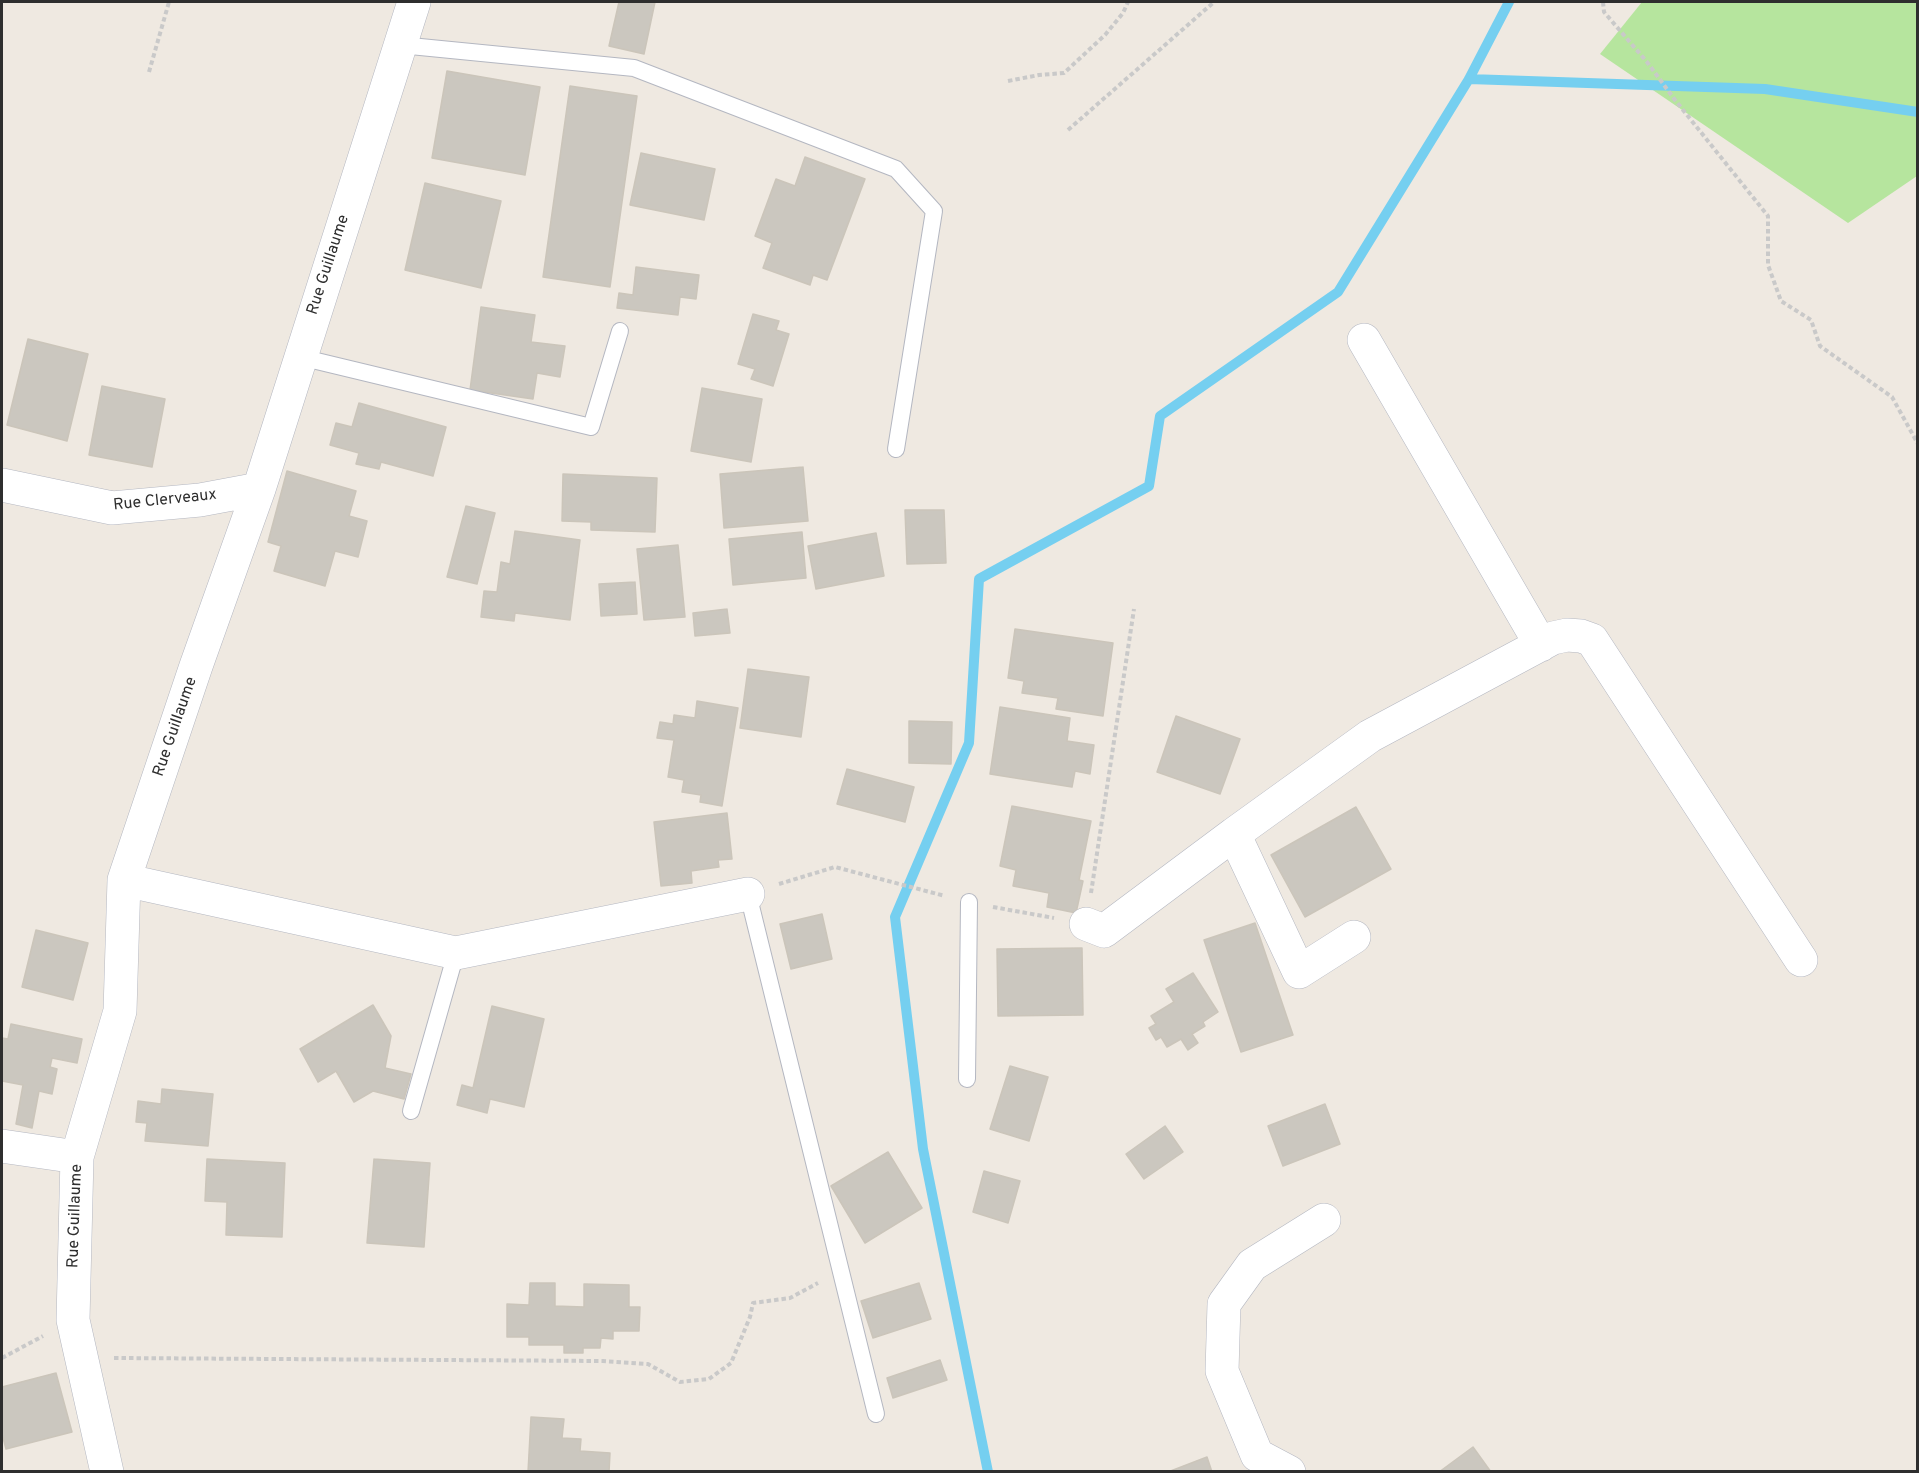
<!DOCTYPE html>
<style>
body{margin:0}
#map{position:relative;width:1919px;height:1473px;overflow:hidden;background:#efe9e1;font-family:Overpass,sans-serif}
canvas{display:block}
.frame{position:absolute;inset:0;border:3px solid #2e2e2e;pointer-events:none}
</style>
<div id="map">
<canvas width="1919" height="1473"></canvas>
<div class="frame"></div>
</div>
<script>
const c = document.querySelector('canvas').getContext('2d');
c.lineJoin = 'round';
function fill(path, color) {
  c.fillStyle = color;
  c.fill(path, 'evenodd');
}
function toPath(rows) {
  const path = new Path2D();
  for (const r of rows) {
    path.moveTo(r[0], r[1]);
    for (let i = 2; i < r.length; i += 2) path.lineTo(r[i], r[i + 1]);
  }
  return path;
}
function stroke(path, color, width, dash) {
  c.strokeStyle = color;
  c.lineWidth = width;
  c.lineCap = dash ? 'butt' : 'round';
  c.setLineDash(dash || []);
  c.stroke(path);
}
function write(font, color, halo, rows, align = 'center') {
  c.font = font + ' Overpass,sans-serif';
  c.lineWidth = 4.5;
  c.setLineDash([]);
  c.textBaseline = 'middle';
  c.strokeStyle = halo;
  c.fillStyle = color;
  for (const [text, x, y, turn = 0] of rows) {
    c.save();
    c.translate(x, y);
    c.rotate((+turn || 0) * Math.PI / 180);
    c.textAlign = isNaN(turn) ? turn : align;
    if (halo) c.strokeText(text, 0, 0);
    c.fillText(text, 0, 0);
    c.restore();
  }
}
fill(toPath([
 [1642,2,1917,2,1917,176,1848,223,1600,54]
]), '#b6e59e');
stroke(toPath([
 [1469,79,1765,89,1918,112],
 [988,1472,923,1149,895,917,969,743,979,579,1149,486,1160,416,1338,292,1469,79,1509,2]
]), '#75cff0', 10);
const building = toPath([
 [619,2,655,2,644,54,609,46,619,2],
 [447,71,540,87,525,175,432,158,447,71],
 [570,86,637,96,610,287,543,277,570,86],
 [641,153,715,169,704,220,630,205,641,153],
 [805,157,865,179,827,280,813,275,810,285,763,268,772,243,755,236,776,179,795,186,805,157],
 [425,183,501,201,481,288,405,270,425,183],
 [636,267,699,275,696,299,680,297,678,315,617,308,619,293,633,295,636,267],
 [481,307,535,315,531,342,565,346,560,377,537,373,533,399,470,390,481,307],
 [753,314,779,321,776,330,789,334,773,386,751,379,755,369,738,364,753,314],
 [28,339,88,354,67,441,7,425,28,339],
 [102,386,165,399,152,467,89,455,102,386],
 [702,388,762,399,751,462,691,451,702,388],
 [359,403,446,427,433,476,381,462,379,469,356,464,359,453,330,445,336,423,352,427,359,403],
 [803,467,808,521,724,528,720,474,803,467],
 [287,471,356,491,349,516,367,521,358,557,335,551,325,586,274,571,281,546,268,542,287,471],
 [563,474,657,478,655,532,591,530,591,522,562,521,563,474],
 [466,506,495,513,477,584,447,577,466,506],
 [905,510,944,510,946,563,907,564,905,510],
 [515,531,580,540,570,620,515,613,514,621,481,617,484,591,497,592,501,562,510,564,515,531],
 [802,532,806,578,733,585,729,539,802,532],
 [876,533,884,576,816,589,808,546,876,533],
 [678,545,685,617,644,620,637,549,678,545],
 [635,582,637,614,601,616,599,584,635,582],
 [727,609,730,633,695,636,693,613,727,609],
 [1015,629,1113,643,1103,716,1056,709,1058,698,1022,693,1024,681,1008,678,1015,629],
 [748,669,809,677,801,737,740,728,748,669],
 [697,701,738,708,722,806,700,802,701,795,682,792,684,780,668,777,674,740,657,738,660,722,673,724,674,715,695,718,697,701],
 [1000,707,1070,718,1067,741,1094,745,1090,774,1075,771,1072,787,990,774,1000,707],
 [1176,716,1240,739,1220,794,1157,772,1176,716],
 [909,721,952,722,951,764,909,763,909,721],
 [847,769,914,787,905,822,837,804,847,769],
 [1012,806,1091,821,1079,880,1083,881,1076,913,1047,907,1049,893,1013,886,1016,870,1000,866,1012,806],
 [1356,807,1391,869,1305,917,1271,855,1356,807],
 [727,813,732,859,718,860,719,867,691,871,692,883,661,886,654,822,727,813],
 [822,914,832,959,791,969,780,924,822,914],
 [1255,923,1293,1035,1241,1052,1204,940,1255,923],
 [36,930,88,943,73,1000,22,987,36,930],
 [1082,948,1083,1015,998,1016,997,949,1082,948],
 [1193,973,1218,1012,1203,1022,1205,1026,1192,1034,1198,1043,1188,1050,1181,1039,1167,1047,1161,1037,1156,1040,1149,1028,1156,1024,1151,1016,1174,1002,1166,989,1193,973],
 [373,1005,391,1036,385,1068,411,1074,404,1099,373,1091,354,1102,336,1071,318,1082,300,1049,373,1005],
 [492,1006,544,1019,524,1107,490,1099,487,1113,457,1105,462,1085,473,1088,492,1006],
 [11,1024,82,1039,77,1063,52,1058,50,1067,57,1069,52,1094,39,1091,32,1128,16,1124,23,1085,2,1081,2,1038,8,1039,11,1024],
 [1010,1066,1048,1077,1029,1141,990,1129,1010,1066],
 [162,1089,213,1094,208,1146,145,1141,147,1123,136,1122,138,1101,161,1104,162,1089],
 [1325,1104,1340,1144,1283,1166,1268,1126,1325,1104],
 [1165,1126,1183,1152,1144,1179,1126,1154,1165,1126],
 [888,1152,922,1208,865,1243,831,1186,888,1152],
 [207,1159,285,1163,282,1237,226,1235,227,1202,205,1201,207,1159],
 [374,1159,430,1163,424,1247,367,1243,374,1159],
 [984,1171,1020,1181,1008,1223,973,1212,984,1171],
 [530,1283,555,1283,555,1306,584,1307,584,1284,629,1285,629,1307,640,1307,639,1331,613,1331,613,1339,601,1338,600,1348,583,1348,583,1353,564,1353,564,1345,529,1345,529,1337,507,1337,507,1304,529,1305,530,1283],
 [919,1283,931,1319,873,1338,861,1301,919,1283],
 [940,1360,947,1380,893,1398,887,1378,940,1360],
 [56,1373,72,1432,6,1449,2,1434,2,1387,56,1373],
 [531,1417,564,1419,562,1438,581,1439,580,1451,610,1453,609,1472,528,1472,531,1417],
 [1473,1447,1491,1472,1439,1472,1473,1447],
 [1207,1457,1212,1472,1168,1472,1207,1457]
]);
fill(building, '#cbc7bf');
stroke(building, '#cbc5ba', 1.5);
const service = toPath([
 [400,45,634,68,896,169,934,211,896,449],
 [300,357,591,427,620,331],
 [748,894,876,1414],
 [967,1079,969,902],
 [411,1111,456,953]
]);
const minor = toPath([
 [1364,340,1541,645],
 [2,485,112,508,200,500,259,489],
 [1234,834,1370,736,1553,638,1567,635,1581,636,1592,640,1801,960],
 [124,880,456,953,748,894],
 [1086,924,1104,931,1234,834,1299,972,1354,937],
 [2,1146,77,1157],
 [107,1472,73,1320,77,1157,120,1011,124,880,196,666,259,489,414,2],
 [1289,1472,1257,1455,1222,1371,1224,1304,1252,1265,1324,1220]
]);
stroke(service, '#b4b7c1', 18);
stroke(minor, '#b4b7c1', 34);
stroke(toPath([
 [1603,2,1604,12,1647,62,1675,100,1768,216,1768,265,1781,301,1811,320,1820,346,1892,397,1918,444],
 [149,72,169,2],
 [1008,81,1039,75,1064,73,1105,35,1123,13,1128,2],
 [1068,130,1214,2],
 [779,884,835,867,945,896],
 [1091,893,1134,609],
 [993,907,1054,918],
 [2,1358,43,1336],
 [114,1358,603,1361,648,1364,680,1382,709,1379,731,1363,750,1317,753,1303,790,1298,818,1283]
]), '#c9c9c9', 4, [4.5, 3]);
stroke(service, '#fff', 16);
stroke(minor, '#fff', 33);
write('16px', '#2e2e2e', '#fff', [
 ["Rue Guillaume",329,265,-72],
 ["Rue Clerveaux",165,501,-6],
 ["Rue Guillaume",176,727,-71],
 ["Rue Guillaume",76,1216,-88]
]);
</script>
